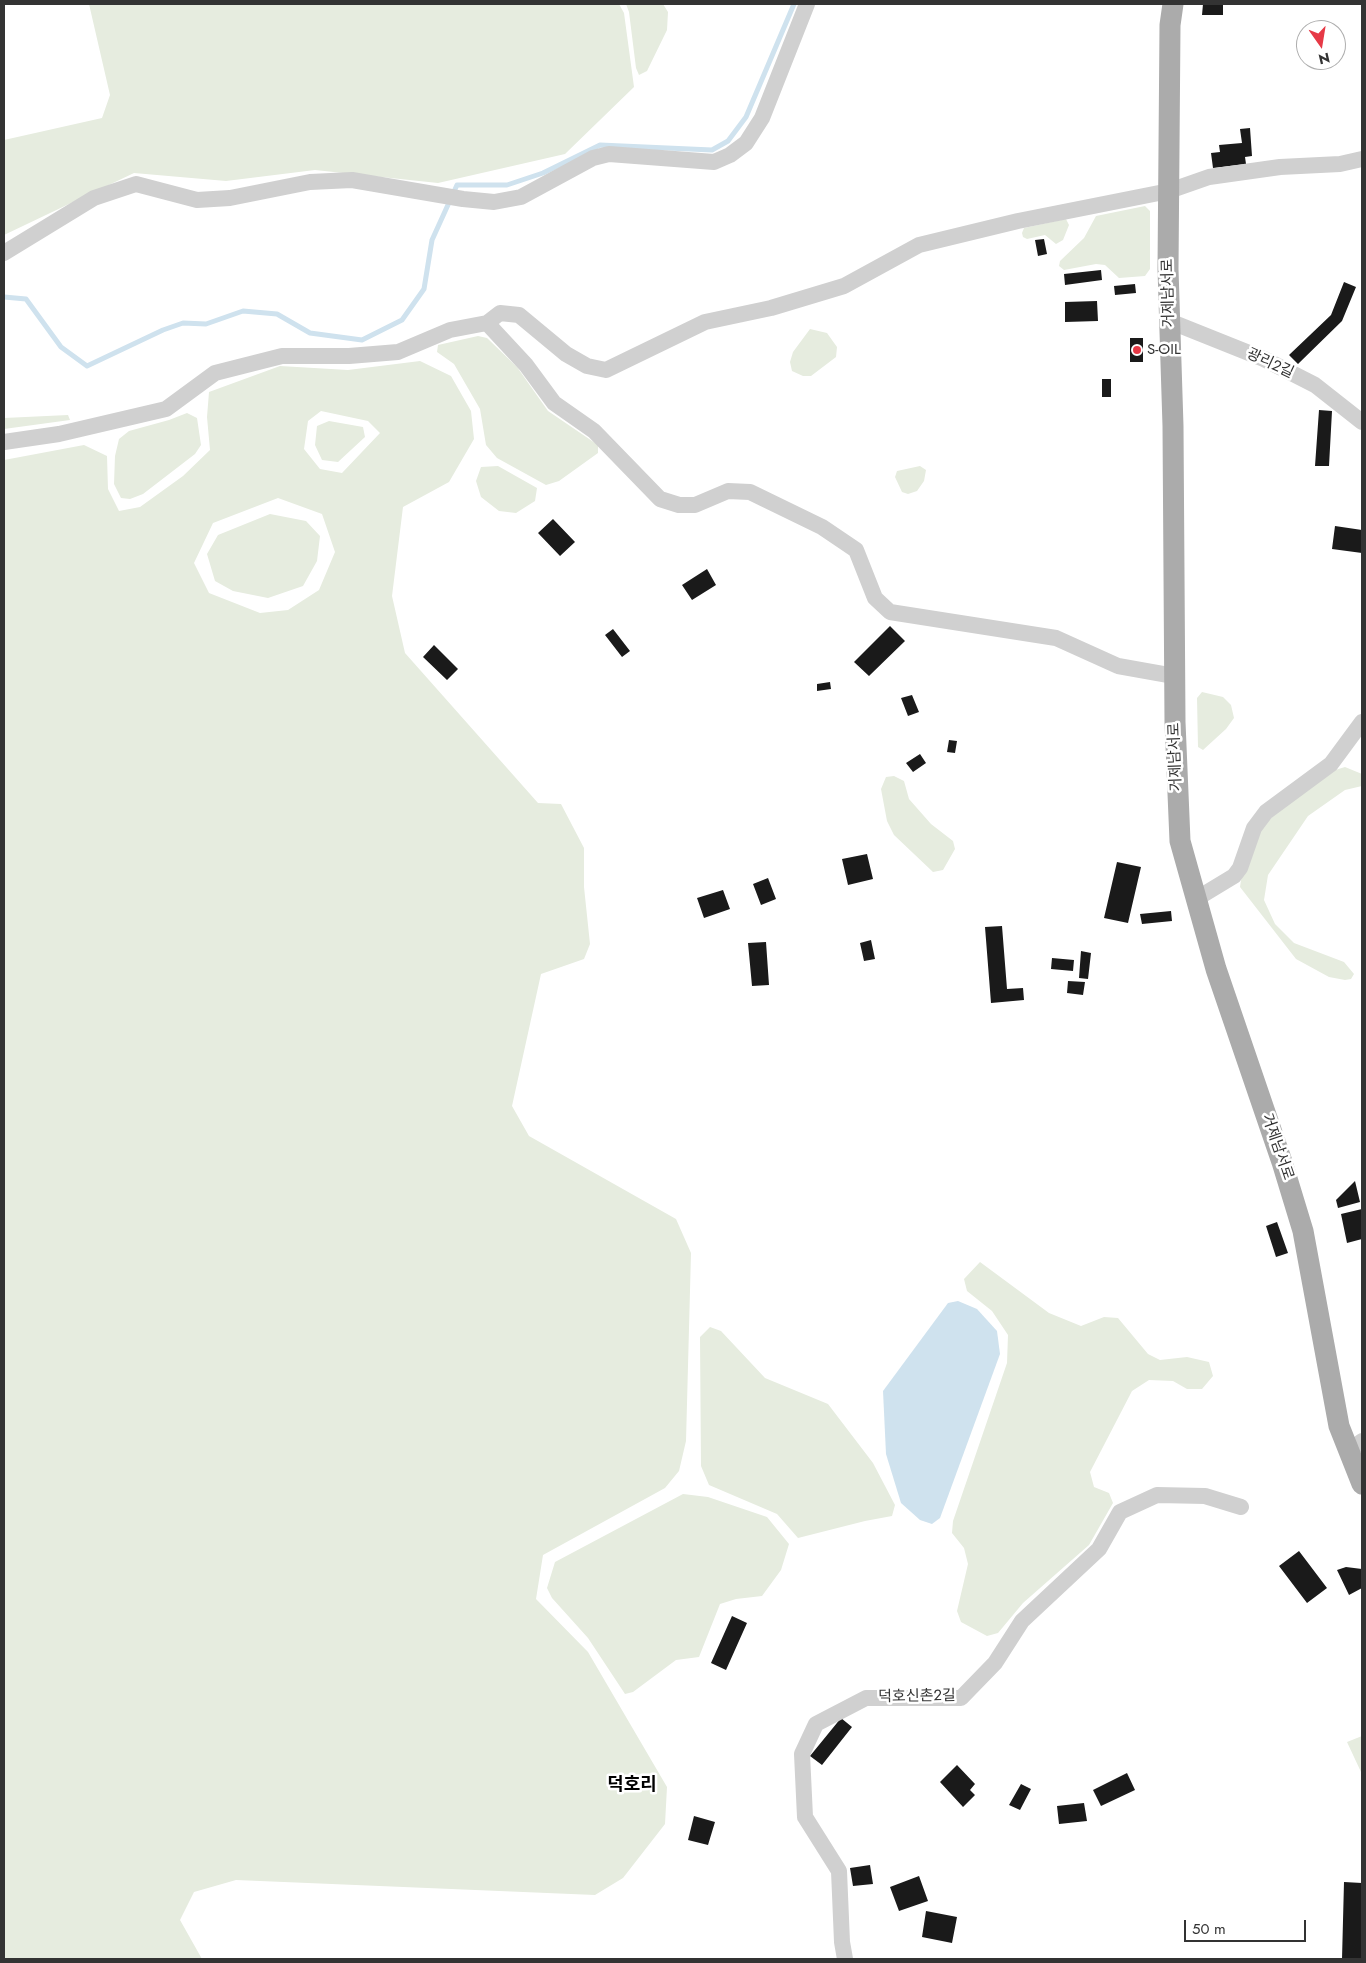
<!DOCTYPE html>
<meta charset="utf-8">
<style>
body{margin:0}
#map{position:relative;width:1366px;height:1963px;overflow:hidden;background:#fff;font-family:Jost,sans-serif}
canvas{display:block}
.frame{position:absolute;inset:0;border:5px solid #333;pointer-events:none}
.north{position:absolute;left:1296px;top:20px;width:50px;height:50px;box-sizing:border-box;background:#fff;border:1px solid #adadad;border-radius:50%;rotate:167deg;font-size:14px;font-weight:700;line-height:20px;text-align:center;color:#333}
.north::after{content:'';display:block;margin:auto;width:18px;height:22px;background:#e63946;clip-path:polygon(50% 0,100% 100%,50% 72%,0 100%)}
.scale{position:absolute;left:1184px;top:1920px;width:122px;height:22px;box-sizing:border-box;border:2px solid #333;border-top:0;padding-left:6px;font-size:15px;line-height:18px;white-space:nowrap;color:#333;-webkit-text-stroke:4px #fff;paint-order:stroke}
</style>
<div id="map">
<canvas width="1366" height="1963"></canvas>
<div class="frame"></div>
<div class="north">N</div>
<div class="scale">50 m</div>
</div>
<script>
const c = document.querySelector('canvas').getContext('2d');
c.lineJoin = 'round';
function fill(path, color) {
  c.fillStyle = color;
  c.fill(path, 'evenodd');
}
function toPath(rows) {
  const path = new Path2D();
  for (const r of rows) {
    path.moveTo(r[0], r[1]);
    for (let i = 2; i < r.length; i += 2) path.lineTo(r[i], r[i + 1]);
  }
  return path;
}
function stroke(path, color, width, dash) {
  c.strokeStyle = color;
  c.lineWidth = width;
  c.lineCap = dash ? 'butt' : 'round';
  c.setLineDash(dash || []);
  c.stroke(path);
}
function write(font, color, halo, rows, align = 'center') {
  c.font = font + ' Jost,"Noto Sans KR",sans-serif';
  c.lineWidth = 5;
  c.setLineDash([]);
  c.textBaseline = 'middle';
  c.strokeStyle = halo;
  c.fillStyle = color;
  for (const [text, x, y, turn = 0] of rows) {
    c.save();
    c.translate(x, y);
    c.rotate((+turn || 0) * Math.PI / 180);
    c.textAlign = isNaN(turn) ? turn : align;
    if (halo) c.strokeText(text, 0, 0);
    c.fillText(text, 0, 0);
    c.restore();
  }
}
fill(toPath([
 [89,4,619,4,624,13,634,87,565,154,438,183,315,170,226,181,134,173,4,235,4,140,102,118,110,95],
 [626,4,663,4,668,12,667,30,647,71,639,75,636,68,629,12],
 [1145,206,1150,211,1150,269,1145,276,1119,278,1105,265,1096,264,1064,270,1059,266,1060,261,1084,238,1096,216],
 [1066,219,1069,225,1063,240,1056,244,1045,235,1027,239,1023,237,1022,233,1024,228],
 [810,329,827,333,837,347,836,357,811,376,803,376,792,371,790,362,793,352],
 [478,336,487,338,517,367,548,411,598,445,598,453,559,481,546,485,497,458,486,445,480,409,454,364,437,352,438,345],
 [420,361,451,376,471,411,474,439,449,482,403,507,392,596,405,653,538,803,561,804,584,848,584,887,590,944,584,959,541,974,512,1106,529,1136,676,1219,691,1253,686,1441,679,1471,665,1488,543,1555,536,1599,588,1652,667,1787,665,1824,623,1878,595,1895,236,1880,194,1892,180,1920,202,1959,4,1959,4,460,84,445,107,456,108,489,119,511,140,507,183,476,210,450,207,417,209,392,280,366,348,370],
 [321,411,368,421,380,433,342,473,320,469,304,449,308,421],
 [278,498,322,514,335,552,319,590,288,610,260,613,209,593,194,563,213,523],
 [187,413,197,418,201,445,195,454,143,494,130,499,121,498,114,484,115,456,119,439,129,431,169,420],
 [68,415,70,420,4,429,4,418],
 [329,421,363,427,365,437,338,462,322,460,315,445,317,426],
 [498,466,537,488,535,501,516,513,499,511,481,497,476,481,481,467],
 [920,466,926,470,924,481,917,491,908,494,902,492,895,477,897,471],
 [270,514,306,521,320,536,317,561,303,586,268,598,233,591,215,581,207,554,218,535],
 [1202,692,1223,697,1231,705,1234,718,1226,729,1203,750,1198,747,1197,698],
 [1345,767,1362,774,1362,786,1345,790,1308,816,1268,875,1264,900,1275,924,1294,943,1344,962,1354,974,1351,979,1345,980,1329,977,1296,959,1240,887,1241,880,1260,830,1272,817,1332,771],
 [894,776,904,781,909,799,931,824,953,841,955,849,943,870,933,872,894,835,887,821,881,789,886,777],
 [980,1262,1049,1313,1081,1326,1104,1317,1118,1318,1148,1354,1160,1360,1187,1357,1209,1362,1213,1376,1202,1389,1187,1389,1173,1381,1149,1380,1132,1391,1090,1472,1094,1487,1109,1493,1113,1503,1089,1545,1023,1603,998,1633,987,1636,961,1622,957,1611,968,1564,964,1548,952,1533,953,1521,1007,1363,1008,1335,992,1311,967,1291,964,1279],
 [710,1327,721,1331,765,1378,828,1404,873,1463,895,1505,892,1516,865,1521,798,1538,777,1514,709,1485,701,1466,700,1337],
 [683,1494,708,1497,767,1517,789,1544,781,1570,762,1596,736,1599,720,1604,699,1657,676,1660,633,1692,625,1694,588,1638,552,1598,547,1588,555,1562],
 [1362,1736,1362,1771,1361,1772,1347,1742]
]), '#e6ecdf');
fill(toPath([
 [958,1301,977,1309,997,1331,1000,1354,940,1518,932,1524,920,1520,901,1503,886,1454,883,1391,948,1303]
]), '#cfe2ee');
stroke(toPath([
 [4,297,26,299,61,347,87,366,163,330,183,323,206,324,243,311,277,314,310,333,362,340,402,320,424,289,432,240,457,185,507,185,543,173,600,145,712,150,728,141,746,117,794,4]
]), '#cfe2ee', 5);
fill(toPath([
 [1203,4,1223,4,1223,15,1202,15],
 [1250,128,1252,156,1245,157,1246,164,1213,168,1211,153,1220,152,1219,145,1242,143,1240,129],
 [1044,239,1047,254,1038,256,1035,240],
 [1101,270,1102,280,1065,285,1064,274],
 [1344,282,1356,287,1342,321,1298,364,1289,355,1331,315],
 [1135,284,1136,293,1115,295,1114,286],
 [1097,301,1098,321,1065,322,1065,302],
 [1130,338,1143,338,1143,362,1130,362],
 [1102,379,1111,379,1111,397,1102,397],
 [1319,410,1332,411,1329,466,1315,466],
 [553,519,575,542,560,556,538,533],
 [1335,526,1362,530,1362,553,1332,549],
 [707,569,716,585,692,600,682,585],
 [890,626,905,641,869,676,854,662],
 [613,629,630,651,622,657,605,635],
 [434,645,458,669,447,680,423,657],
 [830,682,831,689,817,691,817,684],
 [912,695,919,712,908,716,901,698],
 [949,740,957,741,955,753,947,752],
 [920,754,926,763,913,772,906,763],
 [867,854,873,879,848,885,842,859],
 [1117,862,1141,867,1128,923,1104,918],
 [768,878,776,899,761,905,753,884],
 [723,890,730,909,704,918,697,898],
 [1171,911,1172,921,1142,924,1140,914],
 [1002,926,1007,989,1023,988,1024,1000,991,1003,985,927],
 [871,940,875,959,864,961,860,943],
 [766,942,769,985,752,986,748,943],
 [1081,951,1091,953,1088,979,1079,978],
 [1052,958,1074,960,1073,971,1051,969],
 [1068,981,1085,982,1083,995,1067,993],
 [1355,1181,1360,1202,1338,1208,1336,1200],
 [1362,1209,1362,1239,1347,1243,1341,1214],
 [1277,1222,1288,1253,1276,1257,1266,1226],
 [1299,1551,1327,1588,1307,1603,1279,1566],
 [1346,1567,1362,1569,1362,1588,1349,1595,1337,1570],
 [732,1616,747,1623,726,1670,711,1663],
 [841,1718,852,1727,822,1765,810,1756],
 [957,1765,975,1784,970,1790,975,1795,963,1807,940,1782],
 [1127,1773,1135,1790,1101,1806,1093,1790],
 [1021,1784,1031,1789,1020,1810,1009,1805],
 [1084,1803,1087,1821,1059,1824,1057,1806],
 [694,1816,715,1822,708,1845,688,1840],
 [870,1865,873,1884,853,1886,850,1868],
 [919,1876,928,1901,899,1911,890,1887],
 [1344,1882,1362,1883,1362,1959,1342,1959],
 [926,1911,957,1917,952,1943,922,1937]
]), '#1a1a1a');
stroke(toPath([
 [4,253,94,198,136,184,197,200,230,198,310,182,352,180,463,199,494,202,521,197,593,158,609,154,714,162,730,155,746,143,762,118,807,4],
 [1169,321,1264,359,1315,385,1362,422],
 [487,323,526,365,554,403,594,431,660,499,679,505,695,505,728,491,750,492,822,527,856,550,875,598,890,612,1056,638,1118,666,1174,676],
 [4,442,59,434,166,409,215,373,282,356,349,356,398,352,450,330,487,323,500,313,519,315,566,354,587,366,606,370,705,322,771,308,844,286,919,245,1018,221,1169,191,1209,177,1280,167,1340,164,1362,159],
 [1196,899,1234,876,1240,868,1254,828,1266,812,1331,764,1362,722],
 [1349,1451,1362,1441],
 [845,1959,842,1942,839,1871,805,1817,802,1754,816,1724,866,1698,961,1698,995,1663,1022,1621,1099,1549,1120,1512,1157,1495,1205,1496,1241,1507]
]), '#d0d0d0', 16);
stroke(toPath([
 [1173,4,1170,25,1168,269,1173,426,1175,722,1180,841,1216,969,1282,1162,1303,1231,1339,1426,1362,1484]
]), '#ababab', 21);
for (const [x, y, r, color] of [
 [1137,350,5,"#e63946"]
]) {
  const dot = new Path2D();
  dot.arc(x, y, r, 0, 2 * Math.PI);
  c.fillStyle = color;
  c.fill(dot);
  stroke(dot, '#fff', 2);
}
write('15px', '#333', '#fff', [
 ["거제남서로",1169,293,-91],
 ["광리2길",1270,364,25],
 ["거제남서로",1176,757,-92],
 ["거제남서로",1277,1147,71],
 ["덕호신촌2길",917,1697,-1]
]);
write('15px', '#333', '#fff', [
 ["S-OIL",1147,350]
], 'left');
write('bold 18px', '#000', '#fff', [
 ["덕호리",632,1786]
]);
</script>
